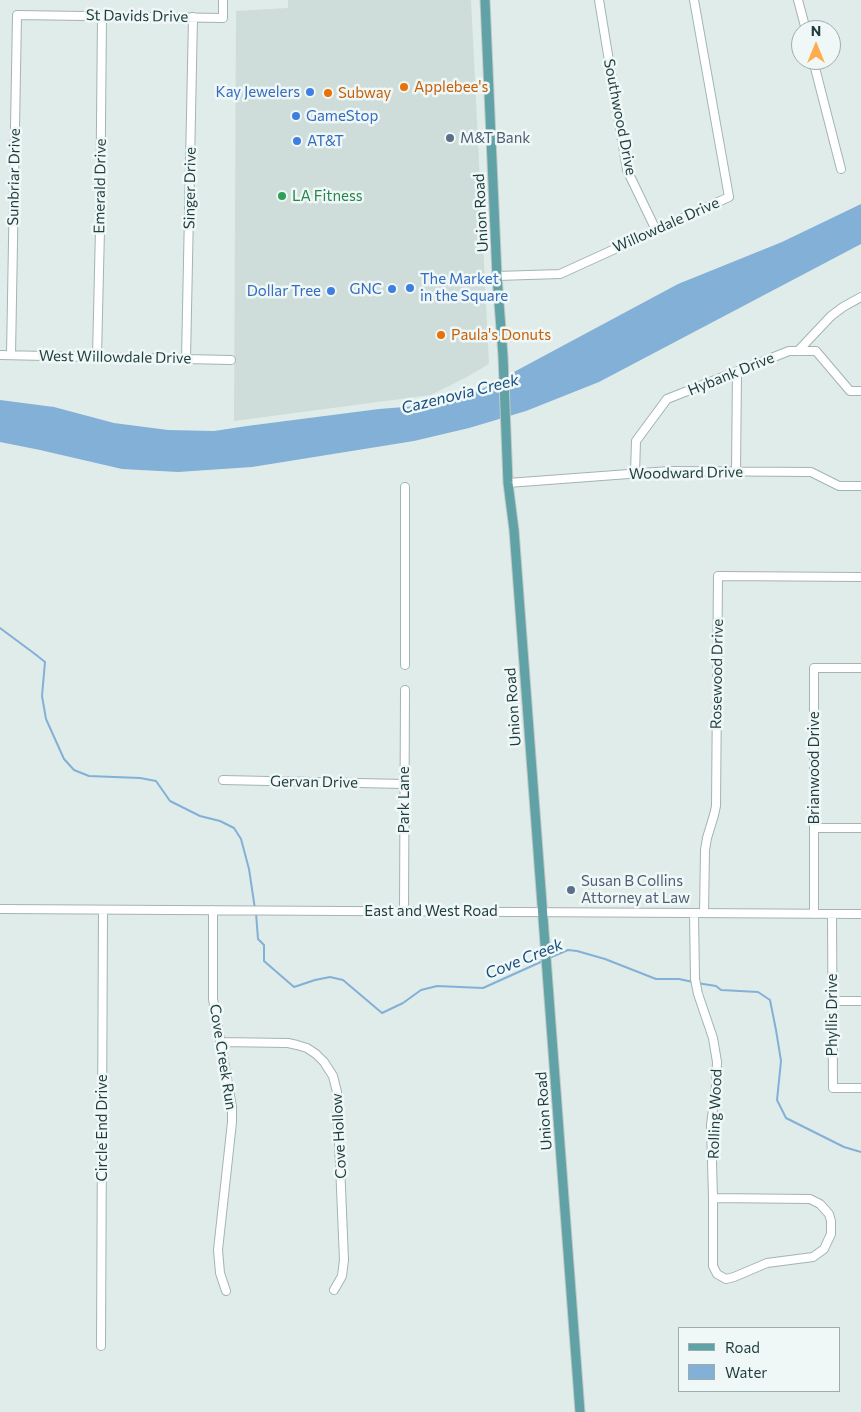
<!DOCTYPE html>
<style>
body{margin:0}
#map{position:relative;width:861px;height:1412px;overflow:hidden;background:#e0ecea;font-family:Commissioner,sans-serif}
canvas{display:block}
.legend{position:absolute;left:678px;top:1327px;width:162px;height:65px;box-sizing:border-box;background:#f0f8f7;border:1px solid #9cadad;margin:0;padding:6px 9px;list-style:none;font-size:15px;color:#1f3d3e}
.legend li{display:flex;align-items:center;gap:10px;height:25px}
.legend b{width:25px;border:1px solid #9cadad}
.north{position:absolute;left:791px;top:20px;width:50px;height:50px;box-sizing:border-box;background:#f0f8f7;border:1px solid #9cadad;border-radius:50%;rotate:0deg;font-size:14px;font-weight:700;line-height:20px;text-align:center;color:#1f3d3e}
.north::after{content:'';display:block;margin:auto;width:18px;height:22px;background:#fdad4d;clip-path:polygon(50% 0,100% 100%,50% 72%,0 100%)}
</style>
<div id="map">
<canvas width="861" height="1412"></canvas>
<ul class="legend">
<li><b style="height:6px;background:#60a2a5"></b>Road</li>
<li><b style="height:14px;background:#83b0d6"></b>Water</li>
</ul>
<div class="north">N</div>
</div>
<script>
const c = document.querySelector('canvas').getContext('2d');
c.lineJoin = 'round';
function fill(path, color) {
  c.fillStyle = color;
  c.fill(path, 'evenodd');
}
function toPath(rows) {
  const path = new Path2D();
  for (const r of rows) {
    path.moveTo(r[0], r[1]);
    for (let i = 2; i < r.length; i += 2) path.lineTo(r[i], r[i + 1]);
  }
  return path;
}
function stroke(path, color, width, dash) {
  c.strokeStyle = color;
  c.lineWidth = width;
  c.lineCap = dash ? 'butt' : 'round';
  c.setLineDash(dash || []);
  c.stroke(path);
}
function write(font, color, halo, rows, align = 'center') {
  c.font = font + ' Commissioner,sans-serif';
  c.lineWidth = 5;
  c.setLineDash([]);
  c.textBaseline = 'middle';
  c.strokeStyle = halo;
  c.fillStyle = color;
  for (const [text, x, y, turn = 0] of rows) {
    c.save();
    c.translate(x, y);
    c.rotate((+turn || 0) * Math.PI / 180);
    c.textAlign = isNaN(turn) ? turn : align;
    if (halo) c.strokeText(text, 0, 0);
    c.fillText(text, 0, 0);
    c.restore();
  }
}
fill(toPath([
 [288,0,471,0,489,364,467,377,431,395,234,421,236,11,288,8]
]), '#cedcda');
fill(toPath([
 [861,204,861,244,599,382,526,411,469,428,414,441,252,467,178,472,122,469,40,450,0,442,0,400,54,407,114,423,168,430,214,431,247,426,379,409,430,405,484,388,678,284,782,242]
]), '#83b0d6');
stroke(toPath([
 [0,628,35,654,45,662,42,696,46,719,64,759,74,770,89,776,140,778,156,781,170,801,200,816,220,821,234,828,241,839,249,869,255,909],
 [256,913,258,939,264,945,264,961,294,987,315,980,330,977,343,980,382,1013,403,1003,421,990,437,986,483,988,543,961],
 [549,958,568,950,577,951,605,959,656,979,679,979,693,982],
 [697,983,716,986,721,990,758,992,770,1000,776,1030,781,1061,777,1100,786,1118,844,1147,861,1152]
]), '#83b0d6', 2);
const minor = toPath([
 [599,0,627,170,656,230],
 [798,0,806,30],
 [813,60,841,169],
 [497,276,560,274,729,197,694,0],
 [798,351,831,316,843,307,861,297],
 [0,355,231,360],
 [11,355,17,15,223,18,223,0],
 [97,356,100,229,102,16],
 [186,359,193,17],
 [736,471,737,372],
 [635,473,636,441,667,399,789,351,816,351,850,391,861,391],
 [508,483,669,471,811,472,839,486,861,486],
 [405,487,405,665],
 [223,780,404,784],
 [814,828,861,828],
 [0,909,861,914],
 [213,910,213,999,232,1107,232,1122,218,1250,220,1273,226,1291],
 [404,911,405,690],
 [694,913,695,979,698,994,713,1038,717,1062,716,1086,711,1125,713,1198],
 [704,913,705,850,707,838,714,815,716,806,718,576,861,577],
 [814,914,814,668,861,668],
 [832,914,833,1088,861,1088],
 [832,1001,861,1001],
 [220,1042,288,1043,297,1045,307,1048,316,1054,324,1062,333,1076,337,1092,344,1260,342,1276,334,1290],
 [713,1198,810,1199,820,1204,829,1214,831,1221,831,1234,824,1249,813,1257,767,1263,734,1277,726,1279,717,1274,713,1266,713,1198],
 [101,1346,103,910]
]);
const major = toPath([
 [485,0,497,276,503,356,508,483,514,530,580,1412]
]);
stroke(minor, '#a2b4b3', 10);
stroke(major, '#c0c9c9', 11);
stroke(minor, '#fff', 8);
stroke(major, '#60a2a5', 9);
for (const [x, y, r, color] of [
 [404,87,5,"#e8710a"],
 [310,92,5,"#3f7fe0"],
 [328,93,5,"#e8710a"],
 [296,116,5,"#3f7fe0"],
 [450,138,5,"#5c6f8a"],
 [297,141,5,"#3f7fe0"],
 [282,196,5,"#2e9e5b"],
 [410,288,5,"#3f7fe0"],
 [392,289,5,"#3f7fe0"],
 [331,291,5,"#3f7fe0"],
 [441,335,5,"#e8710a"],
 [571,890,5,"#5c6f8a"]
]) {
  const dot = new Path2D();
  dot.arc(x, y, r, 0, 2 * Math.PI);
  c.fillStyle = color;
  c.fill(dot);
  stroke(dot, '#f0f8f7', 2);
}
write('15px', '#1f3d3e', '#f0f8f7', [
 ["St Davids Drive",137,16,1],
 ["Southwood Drive",620,117,79],
 ["Sunbriar Drive",14,177,-89],
 ["Emerald Drive",100,186,-89],
 ["Singer Drive",190,188,-89],
 ["Union Road",481,213,-93],
 ["Willowdale Drive",666,225,-24],
 ["West Willowdale Drive",115,357,1],
 ["Hybank Drive",731,374,-22],
 ["Woodward Drive",686,473,-1],
 ["Rosewood Drive",717,674,-89],
 ["Union Road",513,707,-94],
 ["Brianwood Drive",814,768,-90],
 ["Gervan Drive",314,782,1],
 ["Park Lane",404,800,-90],
 ["East and West Road",431,911],
 ["Phyllis Drive",832,1015,-90],
 ["Cove Creek Run",223,1057,81],
 ["Union Road",544,1111,-94],
 ["Rolling Wood",715,1114,-88],
 ["Circle End Drive",102,1128,-90],
 ["Cove Hollow",339,1136,-93]
]);
write('15px', '#c56008', '#f0f8f7', [
 ["Applebee's",414,87],
 ["Subway",338,93],
 ["Paula's Donuts",451,335]
], 'left');
write('15px', '#366cbe', '#f0f8f7', [
 ["Kay Jewelers",300,92],
 ["GameStop",306,116,"left"],
 ["AT&T",307,141,"left"],
 ["The Market",420,279,"left"],
 ["in the Square",420,296,"left"],
 ["GNC",382,289],
 ["Dollar Tree",321,291]
], 'right');
write('15px', '#4e5e75', '#f0f8f7', [
 ["M&T Bank",460,138],
 ["Susan B Collins",581,881],
 ["Attorney at Law",581,898]
], 'left');
write('15px', '#27864d', '#f0f8f7', [
 ["LA Fitness",292,196]
], 'left');
write('italic 16px', '#154d7e', '#f0f8f7', [
 ["Cazenovia Creek",460,394,-14],
 ["Cove Creek",524,959,-22]
]);
</script>
